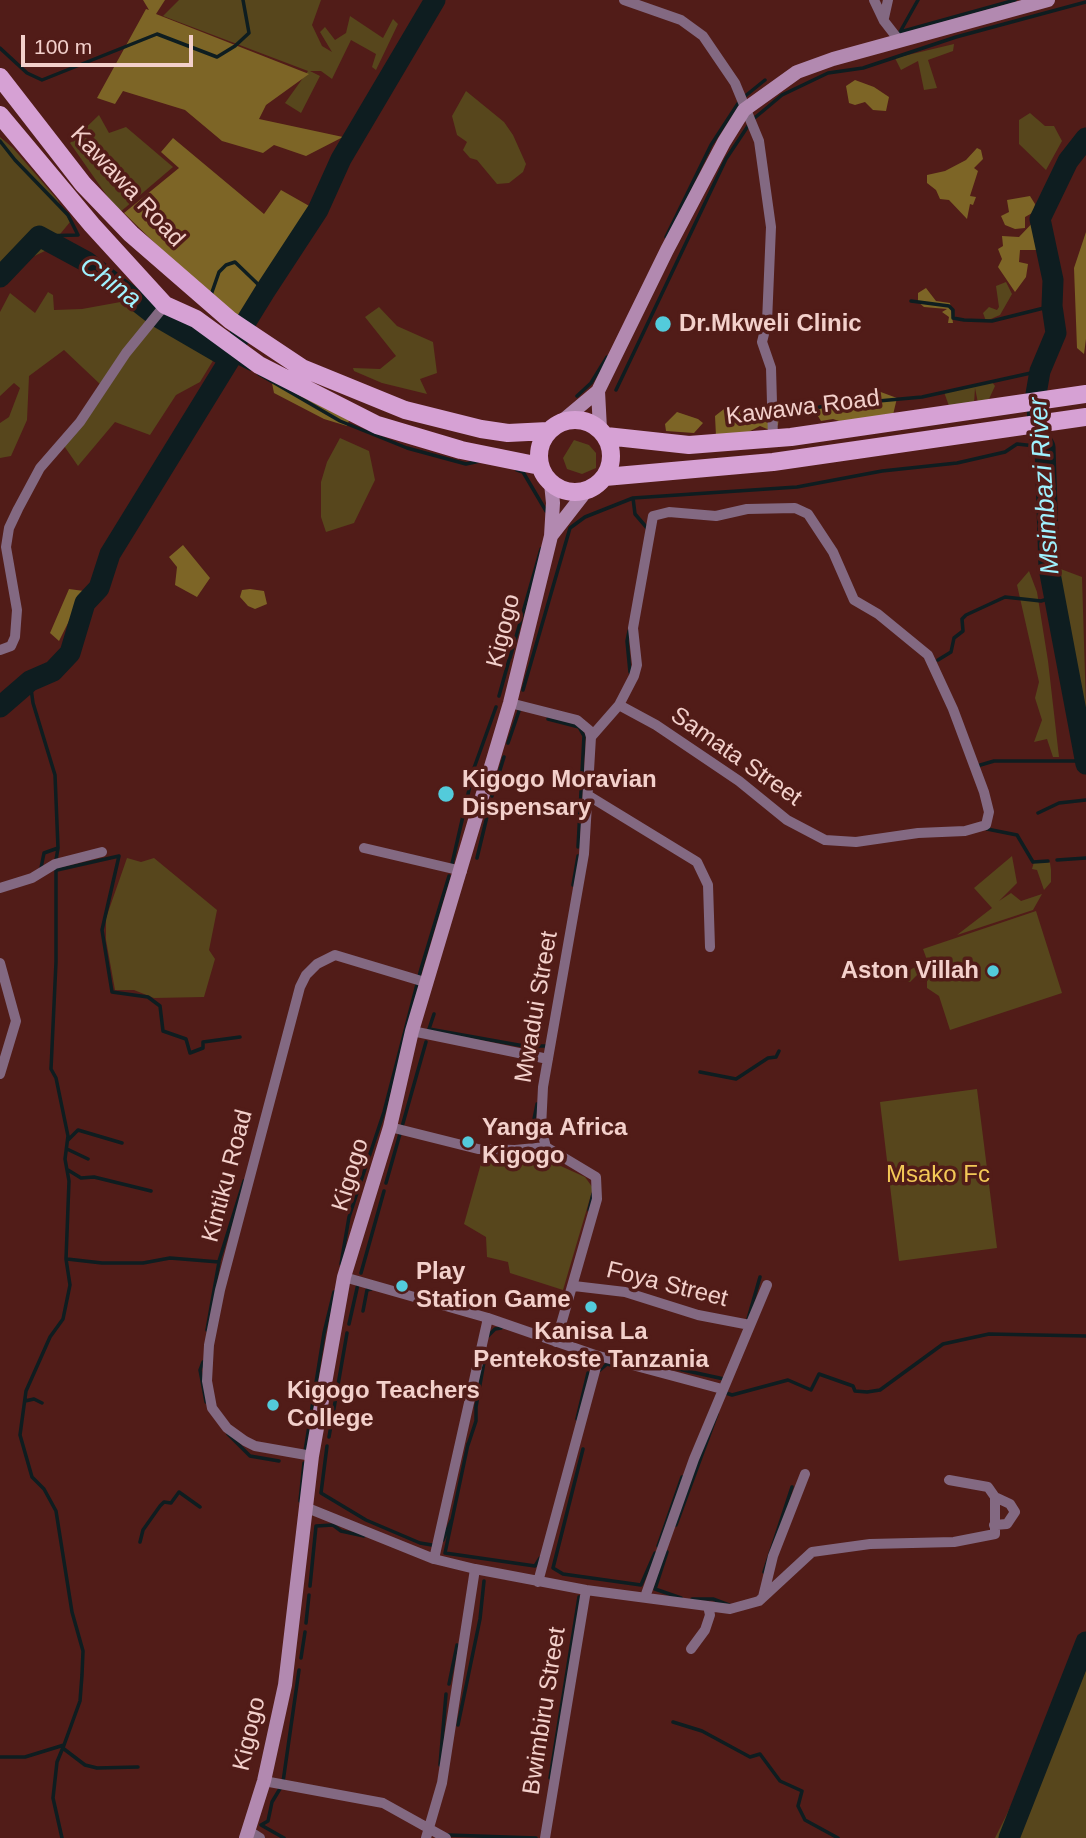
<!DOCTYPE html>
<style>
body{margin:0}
#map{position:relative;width:1086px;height:1838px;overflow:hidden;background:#511c18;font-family:Helvetica,sans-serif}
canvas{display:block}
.scale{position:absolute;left:21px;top:35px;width:172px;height:32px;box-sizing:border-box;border:4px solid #f3d0cb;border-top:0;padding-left:9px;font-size:21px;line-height:24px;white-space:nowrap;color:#f3d0cb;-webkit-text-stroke:5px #511c18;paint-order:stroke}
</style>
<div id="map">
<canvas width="1086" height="1838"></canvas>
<div class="scale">100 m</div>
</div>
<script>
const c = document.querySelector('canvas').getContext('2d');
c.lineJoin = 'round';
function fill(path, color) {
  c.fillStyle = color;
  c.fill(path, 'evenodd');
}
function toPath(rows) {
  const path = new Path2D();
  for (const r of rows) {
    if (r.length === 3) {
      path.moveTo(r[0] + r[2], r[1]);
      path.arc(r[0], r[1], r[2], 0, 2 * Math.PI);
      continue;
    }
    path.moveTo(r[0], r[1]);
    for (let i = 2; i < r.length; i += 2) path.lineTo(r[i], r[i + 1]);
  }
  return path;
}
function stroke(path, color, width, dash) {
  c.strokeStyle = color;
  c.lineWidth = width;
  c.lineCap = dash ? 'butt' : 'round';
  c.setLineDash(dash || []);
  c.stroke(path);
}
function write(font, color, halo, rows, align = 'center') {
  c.font = font + ' Helvetica,sans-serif';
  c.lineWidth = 7;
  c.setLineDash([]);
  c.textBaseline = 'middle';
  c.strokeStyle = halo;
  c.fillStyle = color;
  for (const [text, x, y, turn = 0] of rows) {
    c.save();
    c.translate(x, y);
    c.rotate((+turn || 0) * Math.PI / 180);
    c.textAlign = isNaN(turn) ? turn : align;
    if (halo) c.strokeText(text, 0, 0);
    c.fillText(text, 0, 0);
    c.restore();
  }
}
fill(toPath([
 [179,0,321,0,312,25,322,46,332,52,320,32,325,27,335,40,346,33,350,16,383,38,393,19,398,24,376,70,372,67,376,54,351,40,332,79,321,71,310,71,320,76,301,113,285,103,308,71,163,16],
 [954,44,953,51,928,60,937,88,924,90,918,61,901,70,895,58],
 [466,91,504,122,513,135,526,164,523,172,509,183,497,184,477,160,470,158,463,150,467,142,457,135,452,116],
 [1030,113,1045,126,1054,126,1062,141,1046,170,1019,144,1019,120],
 [99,115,109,133,126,127,173,167,119,213,70,143],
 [0,137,13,148,57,199,70,222,47,250,26,260,13,262,0,287],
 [1006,282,1012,294,1000,315,986,321,983,313,989,307,997,310,999,307,996,286],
 [48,292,53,295,54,310,82,309,126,301,190,330,214,359,200,382,176,395,150,435,115,422,78,466,62,443,101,385,64,350,29,376,27,420,11,456,0,458,0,423,9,417,20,388,14,383,0,396,0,312,10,293,35,313],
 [379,307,397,326,433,342,437,373,420,379,427,394,382,383,354,371,353,368,380,369,396,356,365,317],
 [992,382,995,386,989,399,978,403,975,388,974,404,949,406,944,392],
 [340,438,369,451,375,480,354,523,326,532,321,517,321,482,327,462],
 [574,440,589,445,596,453,596,468,582,474,567,469,563,458],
 [1058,568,1082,577,1086,708,1077,699,1049,615],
 [1029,571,1037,592,1048,661,1059,757,1053,757,1047,739,1034,742,1042,720,1035,698,1039,682,1017,585],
 [1012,856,1017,883,999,901,1011,893,1021,901,1042,894,1033,910,957,935,992,908,974,888],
 [127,858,141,862,154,858,217,910,209,950,215,959,204,997,154,998,134,990,115,990,106,940,106,918],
 [1046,861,1050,863,1051,870,1051,882,1044,890,1037,870,1032,869,1034,862],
 [1036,911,1062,993,950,1030,939,996,927,988,927,974,920,972,910,982,898,977,927,960,923,949],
 [977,1089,997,1248,899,1261,880,1102],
 [543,1158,585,1177,593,1188,563,1290,510,1273,508,1262,487,1257,486,1237,464,1224,482,1160],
 [1086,1646,1086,1838,995,1838,1006,1816]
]), '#57461c');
fill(toPath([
 [143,0,165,0,156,14,309,74,266,105,259,119,343,137,306,156,274,145,263,153,222,141,185,110,123,91,115,104,97,98,146,9,149,10],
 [855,80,874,87,889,97,886,111,873,110,865,102,855,105,849,103,846,86],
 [173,138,264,214,281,190,311,207,241,327,124,213,179,168,161,152],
 [977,148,981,150,983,159,974,168,978,171,970,196,976,197,973,205,970,204,967,219,949,200,940,199,936,190,927,183,927,175,945,171,966,160],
 [1030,196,1035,204,1034,212,1025,217,1025,228,1015,229,1005,225,1001,216,1009,212,1007,200],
 [1038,217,1037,250,1020,250,1019,262,1028,264,1026,277,1015,292,998,267,1002,259,998,249,1003,246,1002,236,1019,237],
 [1086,232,1086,339,1084,354,1077,348,1074,268],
 [926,288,936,301,950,303,953,323,948,323,949,317,942,312,947,309,924,307,918,302,918,293],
 [280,380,350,418,347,426,324,419,274,393,272,383],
 [878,391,897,398,892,419,845,423,833,419,821,421,813,408,833,403,831,397,873,398],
 [737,406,759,412,765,406,779,416,778,425,772,431,760,426,729,442,716,436,715,416,724,409],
 [677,412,698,419,703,423,694,433,666,431,665,424],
 [183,545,210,578,197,597,175,585,177,567,169,557],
 [69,589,84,591,59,641,50,633],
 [250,589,264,591,267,604,255,609,248,606,240,597,242,590]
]), '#7d6526');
stroke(toPath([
 [900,32,1015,0],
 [900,32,918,0],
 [0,48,27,73,42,80,157,34,217,57,235,46,249,33,243,0],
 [744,97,765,80],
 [0,141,15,160,68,215,78,235,39,236],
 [666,237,711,145,739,102],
 [211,295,219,272,226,265,235,262,265,291],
 [911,301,949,306,953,310,953,318,964,320,992,321,1052,306],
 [230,359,250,369],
 [259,374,340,421,407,448,466,464,480,461],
 [616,390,726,159,752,120,763,111,782,95,828,73,863,68,956,37,1086,2],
 [577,396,591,383,607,357],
 [785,416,824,406,922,397,1040,371],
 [517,470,523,472,546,511],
 [633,498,635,514,647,528],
 [629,631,627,641,630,672],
 [510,658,541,549],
 [938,660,951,652,954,638,963,631,962,619,966,615,1005,597,1041,601,1054,597],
 [30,681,33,703,55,775,58,848,56,860],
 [523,690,570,528,585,517,633,498,797,487,882,471,957,463,1005,452,1017,444,1045,447],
 [499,696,509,660],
 [548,719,579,727,584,736,578,847],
 [508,743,519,711],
 [977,766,994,761,1085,761],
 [492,796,504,757],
 [1038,813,1059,803,1086,800],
 [987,829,1017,835,1033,862,1048,861],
 [477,858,490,804],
 [1057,860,1086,858],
 [452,864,474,768,496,707],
 [41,868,44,853,58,848],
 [57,870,119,856,102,930,112,992,148,997,160,1006,163,1031,186,1039,190,1053,203,1048,203,1042,240,1037],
 [573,885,578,856],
 [434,1014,429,1029,524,1046,547,1046],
 [700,1072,736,1079,768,1058,776,1057,779,1051],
 [68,1140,78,1130,122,1143],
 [534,1143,532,1129,537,1104],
 [67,1149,88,1159],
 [543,1154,553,1157],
 [68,1170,81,1178,94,1177,151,1191],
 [386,1183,426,1042],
 [589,1210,593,1194],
 [67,1259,102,1263,143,1263,170,1258,219,1262,207,1330],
 [219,1261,244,1181],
 [341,1264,349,1217,384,1112,421,969,449,876],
 [361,1273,384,1191],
 [363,1311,367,1290,371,1289],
 [748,1319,760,1277],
 [349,1324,358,1284],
 [488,1336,495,1329,501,1328],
 [619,1356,724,1379],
 [203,1362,200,1370,206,1402],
 [600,1370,607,1364,615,1366],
 [726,1393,732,1395,788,1380,811,1390,819,1374,853,1386,855,1391,867,1392,880,1390,943,1344,989,1334,1086,1336],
 [25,1401,34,1399,42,1403],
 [476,1407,486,1351],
 [577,1419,588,1373],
 [228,1434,250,1456,279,1461],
 [329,1437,347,1333],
 [468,1444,445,1553,535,1566,540,1558],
 [468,1445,476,1421,476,1405],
 [327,1446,321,1493,366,1520,420,1543,432,1545],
 [583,1449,553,1568,563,1574,641,1585,655,1553],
 [305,1451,324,1333,334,1292],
 [300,1501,304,1463],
 [676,1525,717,1414],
 [443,1540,451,1521],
 [140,1542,143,1530,160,1506,164,1502,171,1503,179,1492,200,1507],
 [658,1546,682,1477],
 [667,1552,655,1589,681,1598],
 [764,1572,792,1487],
 [310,1586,316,1526,333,1525,341,1531,364,1536],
 [692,1599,713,1599,729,1605],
 [306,1623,309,1595],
 [301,1658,305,1632],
 [449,1684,457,1645],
 [673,1722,702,1731,750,1757,760,1754,780,1781,802,1791,798,1806,805,1820,838,1838],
 [458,1725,480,1619,484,1581],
 [64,1749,85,1765,97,1768,138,1767],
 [0,1757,25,1757,64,1745,80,1701,82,1675,83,1651,72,1612,56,1511,44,1489,32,1477,20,1435,26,1391,50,1337,63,1319,70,1285,66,1259,69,1181,65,1159,68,1136,56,1078,51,1069,56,962,56,867],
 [440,1765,446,1694],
 [550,1778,579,1597],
 [283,1782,299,1670],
 [281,1787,272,1802,268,1821,261,1825,284,1838],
 [448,1835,536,1838],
 [62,1838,53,1798,57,1762,64,1745]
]), '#0e1d20', 3.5);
stroke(toPath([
 [1086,138,1068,161,1040,219,1053,280,1052,306,1056,333,1040,371,1036,394,1039,435,1045,447,1049,568,1086,764],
 [0,277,39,236,87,262,156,316,230,359],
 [0,707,30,681,53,671,70,653,85,603,99,588,110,554,230,359,244,325,265,291,318,210,341,159,435,0],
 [1009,1838,1086,1642]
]), '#0e1d20', 21);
stroke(toPath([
 [624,0,681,20,703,36,735,83,759,141,771,227,767,322,762,342,771,368,773,438],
 [874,0,884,21,898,39],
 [884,18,888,0],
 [0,650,11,646,15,637,17,610,6,547,9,528,18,509,40,468,80,422,126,353,165,305],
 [510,703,577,720,589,730,591,737,584,854,543,1087,541,1128,546,1147,596,1177,597,1199,556,1342],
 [591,737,619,705,634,676,637,665,633,628,653,516,669,512,716,516,747,509,795,508,808,514,833,552,854,600,878,614,928,655,953,709,984,792,989,812,986,825,965,831,918,833,856,842,825,840,787,820,739,781,656,725,619,705],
 [589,796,697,862,708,885,710,947],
 [364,848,462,871],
 [0,888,32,878,55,864,102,852],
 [0,963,16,1021,0,1074],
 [412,1031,548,1059],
 [390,1127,478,1149,515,1150,546,1147],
 [344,1277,488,1318,595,1355,722,1389],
 [574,1286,625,1292,698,1315,750,1325],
 [312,1456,255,1446,245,1441,227,1428,212,1408,207,1381,209,1345,220,1290,300,987,306,975,317,964,335,955,428,983],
 [305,1507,434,1559,475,1569,586,1590,730,1609,759,1601,812,1552,870,1544,954,1542,995,1534,995,1497,988,1487,949,1480],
 [994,1525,1007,1524,1015,1512,1010,1504,995,1497],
 [434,1559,488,1318],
 [538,1582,599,1356],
 [645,1597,694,1459,767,1285],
 [763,1597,773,1556,805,1474],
 [691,1649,705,1630,710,1615,708,1606],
 [264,1781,383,1803,446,1838],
 [249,1831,260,1838],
 [426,1838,442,1783,475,1569],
 [545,1838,586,1590]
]), '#836982', 10);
stroke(toPath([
 [598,391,600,429],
 [561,422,598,391,667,250,724,142,744,110,797,72,833,59,1048,0],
 [551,536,586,491],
 [246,1838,264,1781,285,1685,312,1456,344,1277,390,1127,412,1031,510,703,551,536,553,503,551,483]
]), '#b289b0', 14);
stroke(toPath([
 [0,77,83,184,131,234,230,320,302,368,405,410,481,429,508,433,548,431],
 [0,115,92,225,165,305,196,319,259,365,377,425,461,450,540,466],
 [575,456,36],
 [606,436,689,445,791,437,1086,394],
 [605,477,773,462,1086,417]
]), '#d6a1d4', 18);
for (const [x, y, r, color] of [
 [663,324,9,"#53cbdb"],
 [446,794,9,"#53cbdb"],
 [993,971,7,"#53cbdb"],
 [468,1142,7,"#53cbdb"],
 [402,1286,7,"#53cbdb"],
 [591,1307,7,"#53cbdb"],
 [273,1405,7,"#53cbdb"]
]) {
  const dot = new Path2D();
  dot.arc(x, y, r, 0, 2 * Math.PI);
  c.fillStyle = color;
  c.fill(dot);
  stroke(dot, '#511c18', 2.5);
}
write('24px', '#f3d0cb', '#511c18', [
 ["Kawawa Road",127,187,47],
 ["Kawawa Road",803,408,-7],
 ["Kigogo",504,631,-76],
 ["Samata Street",736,757,35],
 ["Mwadui Street",537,1007,-80],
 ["Kigogo",351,1175,-73],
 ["Kintiku Road",228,1176,-75],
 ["Foya Street",667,1285,14],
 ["Bwimbiru Street",545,1711,-81],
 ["Kigogo",250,1734,-77]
]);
write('bold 24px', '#f3d0cb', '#511c18', [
 ["Dr.Mkweli Clinic",679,324],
 ["Kigogo Moravian",462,780],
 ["Dispensary",462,808],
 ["Aston Villah",979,971,"right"],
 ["Yanga Africa",482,1128],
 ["Kigogo",482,1156],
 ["Play",416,1272],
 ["Station Game",416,1300],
 ["Kanisa La",591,1332,"center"],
 ["Pentekoste Tanzania",591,1360,"center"],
 ["Kigogo Teachers",287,1391],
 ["College",287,1419]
], 'left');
write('24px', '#f3c857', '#511c18', [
 ["Msako Fc",938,1175]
]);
write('italic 26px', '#9ff2ff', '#511c18', [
 ["China",110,283,36],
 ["Msimbazi River",1045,486,-94]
]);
</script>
